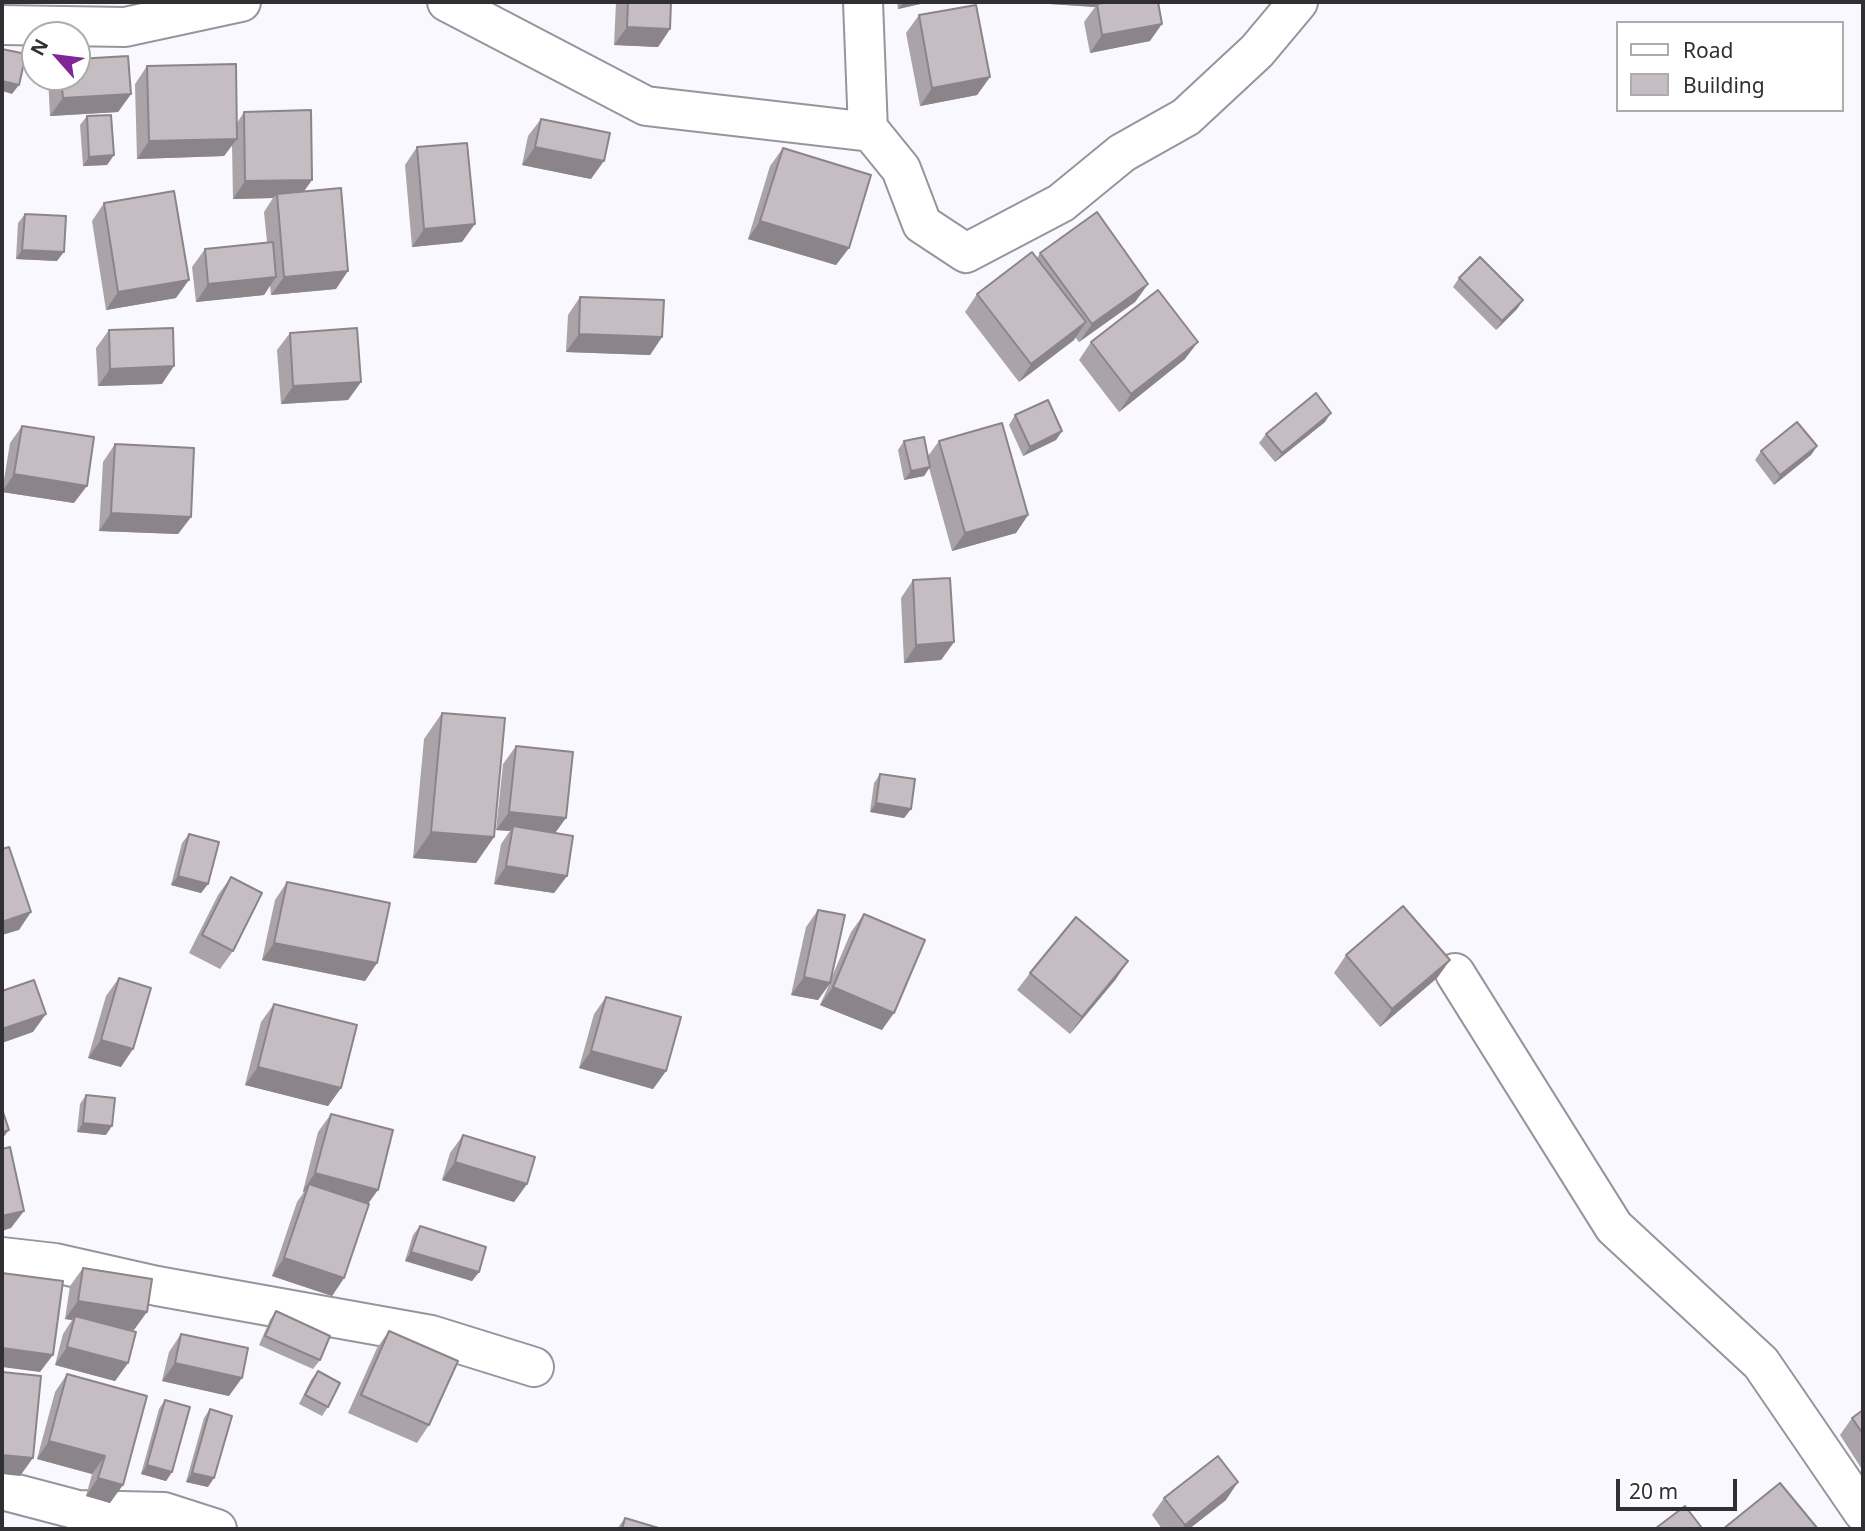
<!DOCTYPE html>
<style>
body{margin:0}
#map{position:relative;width:1865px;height:1531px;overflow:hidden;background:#f9f8fe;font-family:"Noto Sans",sans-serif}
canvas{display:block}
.frame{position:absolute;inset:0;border:4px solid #303033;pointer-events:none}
.legend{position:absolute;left:1616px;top:21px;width:228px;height:91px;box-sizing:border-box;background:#fff;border:2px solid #acacad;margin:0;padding:9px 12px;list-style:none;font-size:21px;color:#303033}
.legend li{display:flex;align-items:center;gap:14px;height:35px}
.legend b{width:35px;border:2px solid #acacad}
.north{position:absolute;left:21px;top:21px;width:70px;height:70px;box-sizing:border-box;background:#fff;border:2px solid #acacad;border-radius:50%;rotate:298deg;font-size:19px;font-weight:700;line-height:28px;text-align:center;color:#303033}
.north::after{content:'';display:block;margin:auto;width:24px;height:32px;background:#802795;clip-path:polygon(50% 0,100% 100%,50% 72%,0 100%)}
.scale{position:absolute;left:1616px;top:1479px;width:121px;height:32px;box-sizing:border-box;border:4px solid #303033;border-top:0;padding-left:9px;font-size:21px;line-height:24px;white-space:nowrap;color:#303033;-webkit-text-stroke:5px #fff;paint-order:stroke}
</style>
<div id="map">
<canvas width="1865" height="1531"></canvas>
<div class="frame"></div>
<ul class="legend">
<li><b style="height:9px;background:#fff"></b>Road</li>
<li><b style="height:19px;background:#c6bdc2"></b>Building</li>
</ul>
<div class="north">N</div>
<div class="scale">20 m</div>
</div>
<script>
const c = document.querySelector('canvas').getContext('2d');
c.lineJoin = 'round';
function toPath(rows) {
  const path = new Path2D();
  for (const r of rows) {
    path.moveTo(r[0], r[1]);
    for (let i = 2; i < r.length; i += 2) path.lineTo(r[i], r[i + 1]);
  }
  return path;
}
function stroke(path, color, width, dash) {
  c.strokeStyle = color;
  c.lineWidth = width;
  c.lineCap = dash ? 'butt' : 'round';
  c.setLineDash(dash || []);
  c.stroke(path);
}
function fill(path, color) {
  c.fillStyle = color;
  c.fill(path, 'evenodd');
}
const minor = toPath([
 [447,2,646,106,871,132,901,169,922,224,966,253,1061,203,1122,153,1186,117,1257,51,1298,2],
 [863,2,868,131],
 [2,25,125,27,241,2],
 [1455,973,1614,1227,1761,1363,1863,1512],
 [2,1257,55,1263,157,1286,431,1335,534,1367],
 [2,1490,78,1510,164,1512,217,1529]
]);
stroke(minor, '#96959e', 42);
stroke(minor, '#fff', 38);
fill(toPath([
 [616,2,671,2,670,29,658,47,614,45],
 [897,2,929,2,898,9],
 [1050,2,1158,2,1150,41,1090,53,1084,22,1095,7,1050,4],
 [919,15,990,77,977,95,920,106,906,33],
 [147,66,237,123,244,112,312,180,304,191,336,289,271,295,270,285,264,295,196,302,192,267,205,249,267,242,264,212,273,198,233,199,232,145,224,156,137,159,135,84],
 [48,77,77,77,131,94,118,112,50,116],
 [87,116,114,155,107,165,83,166,80,125],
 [541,119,591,179,522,165,528,136],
 [417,147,462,242,412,247,405,165],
 [783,148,849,248,836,265,748,239,770,166],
 [104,203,176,298,106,310,92,221],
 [25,214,57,261,16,259,18,223],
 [1040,253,1148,284,1135,302,1079,342,1075,337,1074,340,1019,382,965,312,977,294,1037,258],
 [1459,278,1523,300,1517,309,1496,330,1453,287],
 [580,297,662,337,650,355,566,352,568,315],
 [109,330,162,384,98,386,96,348],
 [290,333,361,382,348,400,281,404,277,350],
 [1091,342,1185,359,1119,412,1079,360],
 [1015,415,1062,431,1056,440,1023,456,1009,425],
 [1325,422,1275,462,1259,443,1266,434],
 [22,426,74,503,2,492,10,443],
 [904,441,928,456,939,441,1028,515,1016,533,952,551,929,468,924,476,904,480,898,450],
 [115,444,191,517,178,534,99,531,103,462],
 [1817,446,1811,455,1774,485,1755,460,1761,451],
 [913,580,954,642,941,660,904,663,901,598],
 [442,713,494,837,476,863,413,858,424,739],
 [516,746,556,833,567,876,554,893,494,884,501,844,510,831,496,830,503,764],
 [880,774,911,809,904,818,870,812,874,783],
 [189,834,208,884,201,893,171,885,182,843],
 [231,877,233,951,220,969,189,953,218,895],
 [287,882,377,963,365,981,262,960,275,900],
 [818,910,831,979,851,932,864,914,882,1030,820,1005,829,985,818,1000,791,995,806,927],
 [1346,955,1450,960,1437,978,1380,1027,1334,973],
 [1030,973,1116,979,1070,1034,1017,990],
 [119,978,121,1067,88,1058,106,996],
 [606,997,666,1071,653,1089,579,1068,594,1014],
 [274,1004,341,1088,328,1106,245,1085,261,1022],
 [86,1095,106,1135,77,1132,80,1104],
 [331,1114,368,1204,344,1278,332,1296,272,1276,297,1202,304,1192,303,1191,318,1132],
 [463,1135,527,1184,514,1202,442,1180,450,1153],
 [420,1226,479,1272,472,1281,405,1261,413,1235],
 [83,1268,134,1330,118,1328,128,1363,115,1381,55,1365,63,1334,72,1320,65,1319,70,1286],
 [276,1311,320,1360,313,1369,259,1345,270,1320],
 [389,1331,429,1425,417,1443,348,1413,377,1348],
 [181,1334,229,1396,162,1381,169,1352],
 [318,1371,328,1407,322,1416,299,1404,311,1380],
 [67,1374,147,1396,110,1503,86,1496,92,1474,37,1459,55,1392],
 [165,1400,172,1472,166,1481,141,1474,159,1409],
 [210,1409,208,1487,186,1482,204,1418],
 [1863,1410,1863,1471,1840,1435,1852,1418],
 [1164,1498,1226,1500,1189,1529,1162,1529,1152,1515],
 [625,1518,662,1529,617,1529]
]), '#aaa3a7');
fill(toPath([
 [904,2,929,2,898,9],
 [1051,2,1140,2,1097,4,1095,7,1050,4],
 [1162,24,1150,41,1090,53,1102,35],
 [627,27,670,29,658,47,614,45],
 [990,77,977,95,920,106,932,88],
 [2,81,19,85,12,94,2,91],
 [131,94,118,112,50,116,63,98],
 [237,139,224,156,137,159,149,141],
 [535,147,604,161,591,179,522,165],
 [114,155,107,165,83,166,89,157],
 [312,180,299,198,277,194,273,198,233,199,245,181],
 [760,221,849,248,836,265,748,239],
 [475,224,462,242,412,247,424,229],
 [22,250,64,252,57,261,16,259],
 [348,271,336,289,271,295,284,277],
 [276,277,264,295,196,302,208,284],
 [189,280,176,298,106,310,118,292],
 [1148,284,1135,302,1079,342,1092,324],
 [1523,300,1517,309,1496,330,1502,321],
 [1086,322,1074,340,1019,382,1031,364],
 [579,334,662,337,650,355,566,352],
 [1198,342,1185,359,1119,412,1131,394],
 [174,366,162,384,98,386,110,369],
 [361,382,348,400,281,404,293,386],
 [1331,413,1325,422,1275,462,1282,453],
 [1062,431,1056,440,1023,456,1030,447],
 [1817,446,1811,455,1774,485,1780,475],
 [930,467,924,476,904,480,911,471],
 [14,474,87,486,74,503,2,492],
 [111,513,191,517,178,534,99,531],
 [1028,515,1016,533,952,551,965,533],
 [954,642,941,660,904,663,916,645],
 [876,803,911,809,904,818,870,812],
 [509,812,566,818,553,836,513,826,510,831,496,830],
 [431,832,494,837,476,863,413,858],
 [506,866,567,876,554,893,494,884],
 [178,876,208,884,201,893,171,885],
 [31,912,19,930,2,935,2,922],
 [274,943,377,963,365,981,262,960],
 [1450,960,1437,978,1380,1027,1392,1009],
 [1128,961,1116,979,1070,1034,1082,1017],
 [804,977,830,983,818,1000,791,995],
 [833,987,894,1013,882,1030,820,1005],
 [46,1014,33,1032,2,1043,2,1029],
 [101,1040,133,1049,121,1067,88,1058],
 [591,1051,666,1071,653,1089,579,1068],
 [258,1067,341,1088,328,1106,245,1085],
 [83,1123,112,1126,106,1135,77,1132],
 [9,1130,2,1139,2,1132],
 [455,1162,527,1184,514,1202,442,1180],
 [315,1173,378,1190,365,1208,309,1184,304,1192,303,1191],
 [24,1211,11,1228,2,1231,2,1216],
 [411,1252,479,1272,472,1281,405,1261],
 [284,1258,344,1278,332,1296,272,1276],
 [78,1301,147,1312,134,1330,74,1321,75,1316,72,1320,65,1319],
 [67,1347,128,1363,115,1381,55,1365],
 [2,1348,53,1355,40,1372,2,1367],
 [175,1363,242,1378,229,1396,162,1381],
 [49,1441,105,1456,92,1474,37,1459],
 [2,1455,33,1458,20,1476,2,1474],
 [147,1465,172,1472,166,1481,141,1474],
 [192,1473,214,1478,208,1487,186,1482],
 [98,1478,123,1485,110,1503,86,1496],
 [1238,1482,1226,1500,1189,1529,1182,1529,1185,1525]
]), '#8b8488');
const building = toPath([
 [628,2,671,2,670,29,627,27,628,2],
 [1110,2,1158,2,1162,24,1102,35,1097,4,1110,2],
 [976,5,990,77,932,88,919,15,976,5],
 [2,49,26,54,19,85,2,81,2,49],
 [128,56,131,94,63,98,61,77,77,77,77,59,128,56],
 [236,64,237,139,149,141,147,66,236,64],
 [311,110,312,180,245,181,244,112,311,110],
 [111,115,114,155,89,157,87,116,111,115],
 [541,119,610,133,604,161,535,147,541,119],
 [467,143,475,224,424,229,417,147,467,143],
 [783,148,871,175,849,248,760,221,783,148],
 [341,188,348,271,284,277,277,194,341,188],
 [174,191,189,280,118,292,104,203,174,191],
 [1097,212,1148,284,1092,324,1040,253,1097,212],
 [25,214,66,216,64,252,22,250,25,214],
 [273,242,276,277,208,284,205,249,273,242],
 [1032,252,1086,322,1031,364,977,294,1032,252],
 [1480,257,1523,300,1502,321,1459,278,1480,257],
 [1158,290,1198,342,1131,394,1091,342,1158,290],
 [580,297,664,300,662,337,579,334,580,297],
 [173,328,174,366,110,369,109,330,173,328],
 [357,328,361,382,293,386,290,333,357,328],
 [1316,393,1331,413,1282,453,1266,434,1316,393],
 [1048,400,1062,431,1030,447,1015,415,1048,400],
 [1797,422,1817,446,1780,475,1761,451,1797,422],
 [1002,423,1028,515,965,533,939,441,1002,423],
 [22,426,94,437,87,486,14,474,22,426],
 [924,437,930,467,911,471,904,441,924,437],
 [115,444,194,448,191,517,111,513,115,444],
 [950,578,954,642,916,645,913,580,950,578],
 [442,713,505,718,494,837,431,832,442,713],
 [516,746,573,752,566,818,509,812,516,746],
 [880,774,915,779,911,809,876,803,880,774],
 [513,826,573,836,567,876,506,866,513,826],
 [189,834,219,842,208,884,178,876,189,834],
 [9,847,31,912,2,922,2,849,9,847],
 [231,877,262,893,233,951,202,935,231,877],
 [287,882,390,903,377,963,274,943,287,882],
 [1403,906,1450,960,1392,1009,1346,955,1403,906],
 [818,910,845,915,830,983,804,977,818,910],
 [864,914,925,940,894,1013,833,987,864,914],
 [1076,917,1128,961,1082,1017,1030,973,1076,917],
 [119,978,151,988,133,1049,101,1040,119,978],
 [34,980,46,1014,2,1029,2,991,34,980],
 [606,997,681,1017,666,1071,591,1051,606,997],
 [274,1004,357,1025,341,1088,258,1067,274,1004],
 [86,1095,115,1098,112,1126,83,1123,86,1095],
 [2,1109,9,1130,2,1132,2,1109],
 [331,1114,393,1130,378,1190,315,1173,331,1114],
 [463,1135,535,1157,527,1184,455,1162,463,1135],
 [10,1147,24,1211,2,1216,2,1149,10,1147],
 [309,1184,369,1204,344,1278,284,1258,309,1184],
 [420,1226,486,1247,479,1272,411,1252,420,1226],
 [83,1268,152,1279,147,1312,78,1301,83,1268],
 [2,1273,63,1281,53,1355,2,1348,2,1273],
 [276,1311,330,1336,320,1360,265,1336,276,1311],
 [75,1316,136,1332,128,1363,67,1347,75,1316],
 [389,1331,458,1361,429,1425,361,1395,389,1331],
 [181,1334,248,1348,242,1378,175,1363,181,1334],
 [318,1371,340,1383,328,1407,305,1395,318,1371],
 [2,1372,41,1376,33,1458,2,1455,2,1372],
 [67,1374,147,1396,123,1485,98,1478,105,1456,49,1441,67,1374],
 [165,1400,190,1407,172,1472,147,1465,165,1400],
 [210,1409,232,1416,214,1478,192,1473,210,1409],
 [1863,1410,1863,1434,1852,1418,1863,1410],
 [1218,1456,1238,1482,1185,1525,1164,1498,1218,1456],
 [1780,1483,1818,1529,1723,1529,1780,1483],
 [1685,1506,1702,1528,1658,1529,1656,1528,1685,1506],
 [625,1518,662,1529,622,1529,625,1518]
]);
fill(building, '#c6bdc2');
stroke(building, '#8b8488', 2);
</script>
